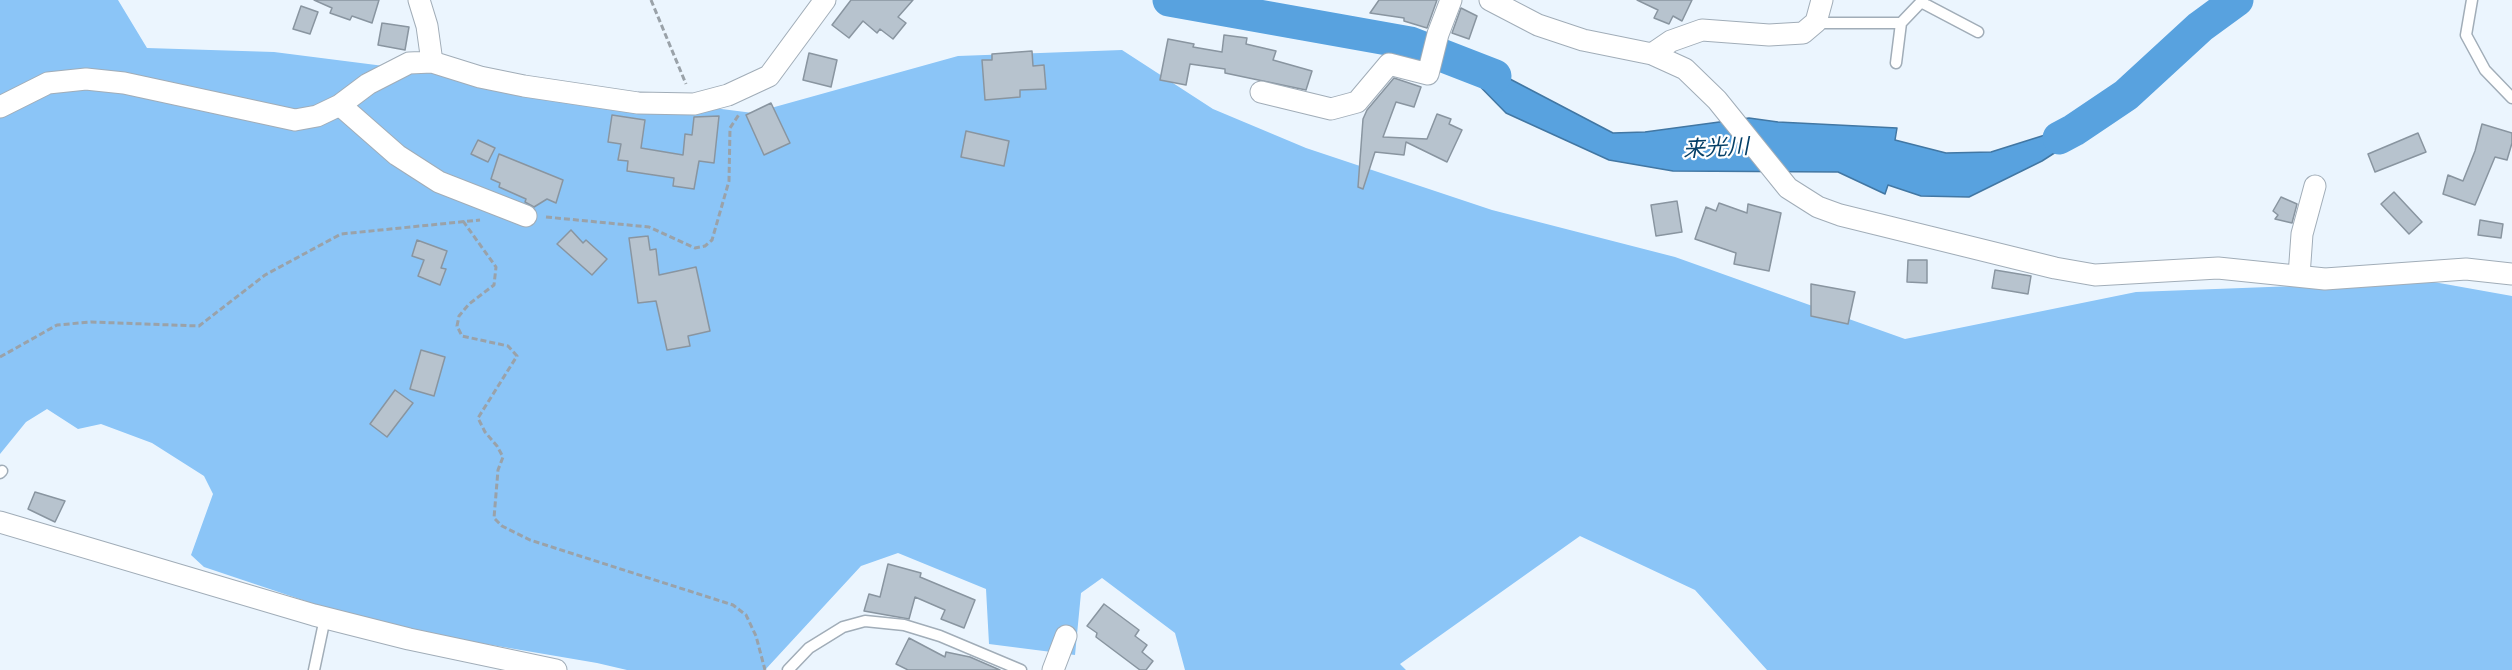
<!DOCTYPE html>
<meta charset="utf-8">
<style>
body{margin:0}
canvas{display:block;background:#ebf5fe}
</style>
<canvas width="2512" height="670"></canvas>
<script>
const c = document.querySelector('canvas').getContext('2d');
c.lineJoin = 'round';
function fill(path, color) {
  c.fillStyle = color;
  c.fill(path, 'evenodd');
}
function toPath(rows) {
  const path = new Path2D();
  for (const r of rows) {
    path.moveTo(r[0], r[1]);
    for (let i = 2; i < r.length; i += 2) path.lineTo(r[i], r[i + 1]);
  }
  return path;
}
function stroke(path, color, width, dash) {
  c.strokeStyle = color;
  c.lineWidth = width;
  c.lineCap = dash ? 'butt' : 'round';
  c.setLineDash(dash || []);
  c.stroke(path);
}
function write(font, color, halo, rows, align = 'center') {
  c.font = font + ' "Space Grotesk","Noto Sans JP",sans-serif';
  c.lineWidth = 4.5;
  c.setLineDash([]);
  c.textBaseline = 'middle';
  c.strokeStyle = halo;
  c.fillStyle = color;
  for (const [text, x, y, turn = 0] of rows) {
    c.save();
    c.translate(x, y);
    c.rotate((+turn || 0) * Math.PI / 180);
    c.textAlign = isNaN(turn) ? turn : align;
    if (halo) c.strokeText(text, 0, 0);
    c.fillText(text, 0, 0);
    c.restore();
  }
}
fill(toPath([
 [0,0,118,0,147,48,274,52,753,113,958,56,1122,50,1213,109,1306,148,1492,210,1675,257,1905,339,2136,292,2428,281,2512,296,2512,670,1767,670,1695,590,1580,536,1400,664,1406,670,1185,670,1175,633,1102,578,1081,593,1075,655,989,644,986,589,898,553,861,566,765,670,627,670,597,663,380,626,204,567,191,555,213,494,204,476,152,443,101,424,78,429,47,409,26,422,0,454]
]), '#8bc5f7');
const water = toPath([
 [1468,57,1613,133,1645,132,1749,118,1778,122,1897,128,1895,140,1946,153,1991,152,2045,135,2105,103,2084,134,2042,161,1969,197,1921,196,1888,185,1885,194,1838,172,1673,171,1609,160,1506,113,1454,60,1468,57]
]);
fill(water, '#58a2df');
stroke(water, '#4277a3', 1.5);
stroke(toPath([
 [1169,0,1410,43,1495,76],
 [2059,138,2074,130,2126,95,2200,27,2237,0]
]), '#58a2df', 33);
const building = toPath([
 [314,0,379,0,372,23,352,16,350,20,330,13,332,8,314,0],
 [851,0,913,0,898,17,906,23,893,39,880,29,877,33,863,21,849,38,832,25,851,0],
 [1379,0,1437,0,1427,28,1404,21,1404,18,1370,13,1379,0],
 [1637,0,1692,0,1682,21,1673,16,1669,24,1654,18,1658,10,1637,0],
 [301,6,318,12,310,34,293,29,301,6],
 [1461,8,1477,16,1469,39,1452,33,1461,8],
 [382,23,409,27,405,50,378,45,382,23],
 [1224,35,1247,38,1246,44,1276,51,1273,60,1312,71,1306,90,1225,73,1225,69,1190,64,1186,85,1160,80,1168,39,1194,44,1193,47,1222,52,1224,35],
 [1032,51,1033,66,1044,65,1046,89,1020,90,1020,97,985,100,982,60,992,60,992,54,1032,51],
 [809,53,837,60,831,87,803,80,809,53],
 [1394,78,1421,87,1414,107,1396,102,1383,137,1427,139,1437,114,1451,119,1449,124,1462,130,1447,162,1406,142,1404,155,1375,152,1363,189,1358,187,1363,119,1367,110,1394,78],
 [771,103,790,143,764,155,746,115,771,103],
 [612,115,645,120,641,148,683,155,685,134,692,135,694,117,719,116,714,163,699,161,694,189,673,186,674,178,627,171,628,161,618,160,621,144,608,142,612,115],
 [2482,124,2512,133,2512,143,2507,160,2495,157,2475,205,2443,194,2448,175,2463,181,2475,151,2482,124],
 [966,131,1009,141,1004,166,961,157,966,131],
 [2418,133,2426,152,2375,172,2368,154,2418,133],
 [478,140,495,148,488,162,471,154,478,140],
 [499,154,563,180,556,203,547,199,534,207,525,202,526,199,499,187,500,183,491,179,499,154],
 [2394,192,2422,222,2409,234,2381,204,2394,192],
 [2281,197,2297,204,2292,223,2275,219,2278,215,2273,211,2281,197],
 [1677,201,1682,232,1656,236,1651,205,1677,201],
 [1719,203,1747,213,1748,204,1781,213,1769,271,1734,264,1736,253,1695,239,1706,207,1716,211,1719,203],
 [2480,220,2503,224,2501,238,2478,235,2480,220],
 [571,230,583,243,586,240,607,259,592,275,557,244,571,230],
 [648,236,650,250,656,249,659,275,696,267,710,331,688,336,690,346,667,350,656,301,638,303,629,238,648,236],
 [417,240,447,251,441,268,446,269,440,285,418,276,424,260,412,256,417,240],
 [1908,260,1927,260,1927,283,1907,282,1908,260],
 [1995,270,2031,276,2028,294,1992,288,1995,270],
 [1811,284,1855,292,1848,324,1811,316,1811,284],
 [421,350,445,357,434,396,410,389,421,350],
 [395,390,413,403,387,437,370,424,395,390],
 [35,492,65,501,55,522,28,509,35,492],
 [888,564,921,573,920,577,975,600,964,628,941,619,945,610,915,597,909,619,864,611,869,594,880,597,888,564],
 [1104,604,1139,630,1135,636,1147,645,1142,652,1153,661,1146,670,1140,670,1096,637,1097,633,1087,626,1104,604],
 [909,638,945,657,946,652,970,657,1000,670,908,670,896,664,909,638]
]);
fill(building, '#b7c3ce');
stroke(building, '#8995a0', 1.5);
const lane = toPath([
 [2472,0,2466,35,2485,70,2512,98],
 [1921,2,1978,32],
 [1814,23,1901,23,1923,0],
 [1896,63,1901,23],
 [0,473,2,471],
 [314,670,325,618],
 [788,670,809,648,843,627,865,621,904,625,940,636,1021,670]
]);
const street = toPath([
 [419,0,427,26,432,62],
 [1490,0,1538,25,1583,40,1652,54,1685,69,1717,100,1788,188,1818,207,1840,215,2055,268,2095,275,2218,268,2325,279,2466,269,2512,274],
 [1652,54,1671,41,1702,30,1769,35,1803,33,1816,22,1822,0],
 [1261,92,1331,109,1357,102,1389,64,1428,74,1438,34,1451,0],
 [340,105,397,155,439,182,526,216],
 [0,107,48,83,86,79,124,83,295,120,317,116,340,105,368,84,409,63,432,62,480,77,524,86,638,103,694,104,728,95,769,76,825,0],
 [2299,276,2302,234,2315,186],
 [0,522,314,615,409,639,556,670],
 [1053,670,1066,636]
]);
stroke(lane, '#a1adb8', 13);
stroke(street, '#a1adb8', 23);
stroke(toPath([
 [651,0,686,84],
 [546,217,649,227,695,248,705,246,712,240,729,181,730,128,740,113],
 [463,221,496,267,494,285,469,304,459,316,457,326,462,336,508,346,517,356,478,418,485,432,497,446,503,457,498,470,494,518,502,526,530,540,733,605,746,615,756,636,765,670],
 [0,357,57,325,91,322,199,326,265,275,341,234,480,220]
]), '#9aa2a9', 3, [6, 3]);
stroke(lane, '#fff', 10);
stroke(street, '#fff', 21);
write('italic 22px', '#054068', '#fff', [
 ["来光川",1716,149,-3]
]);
</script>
